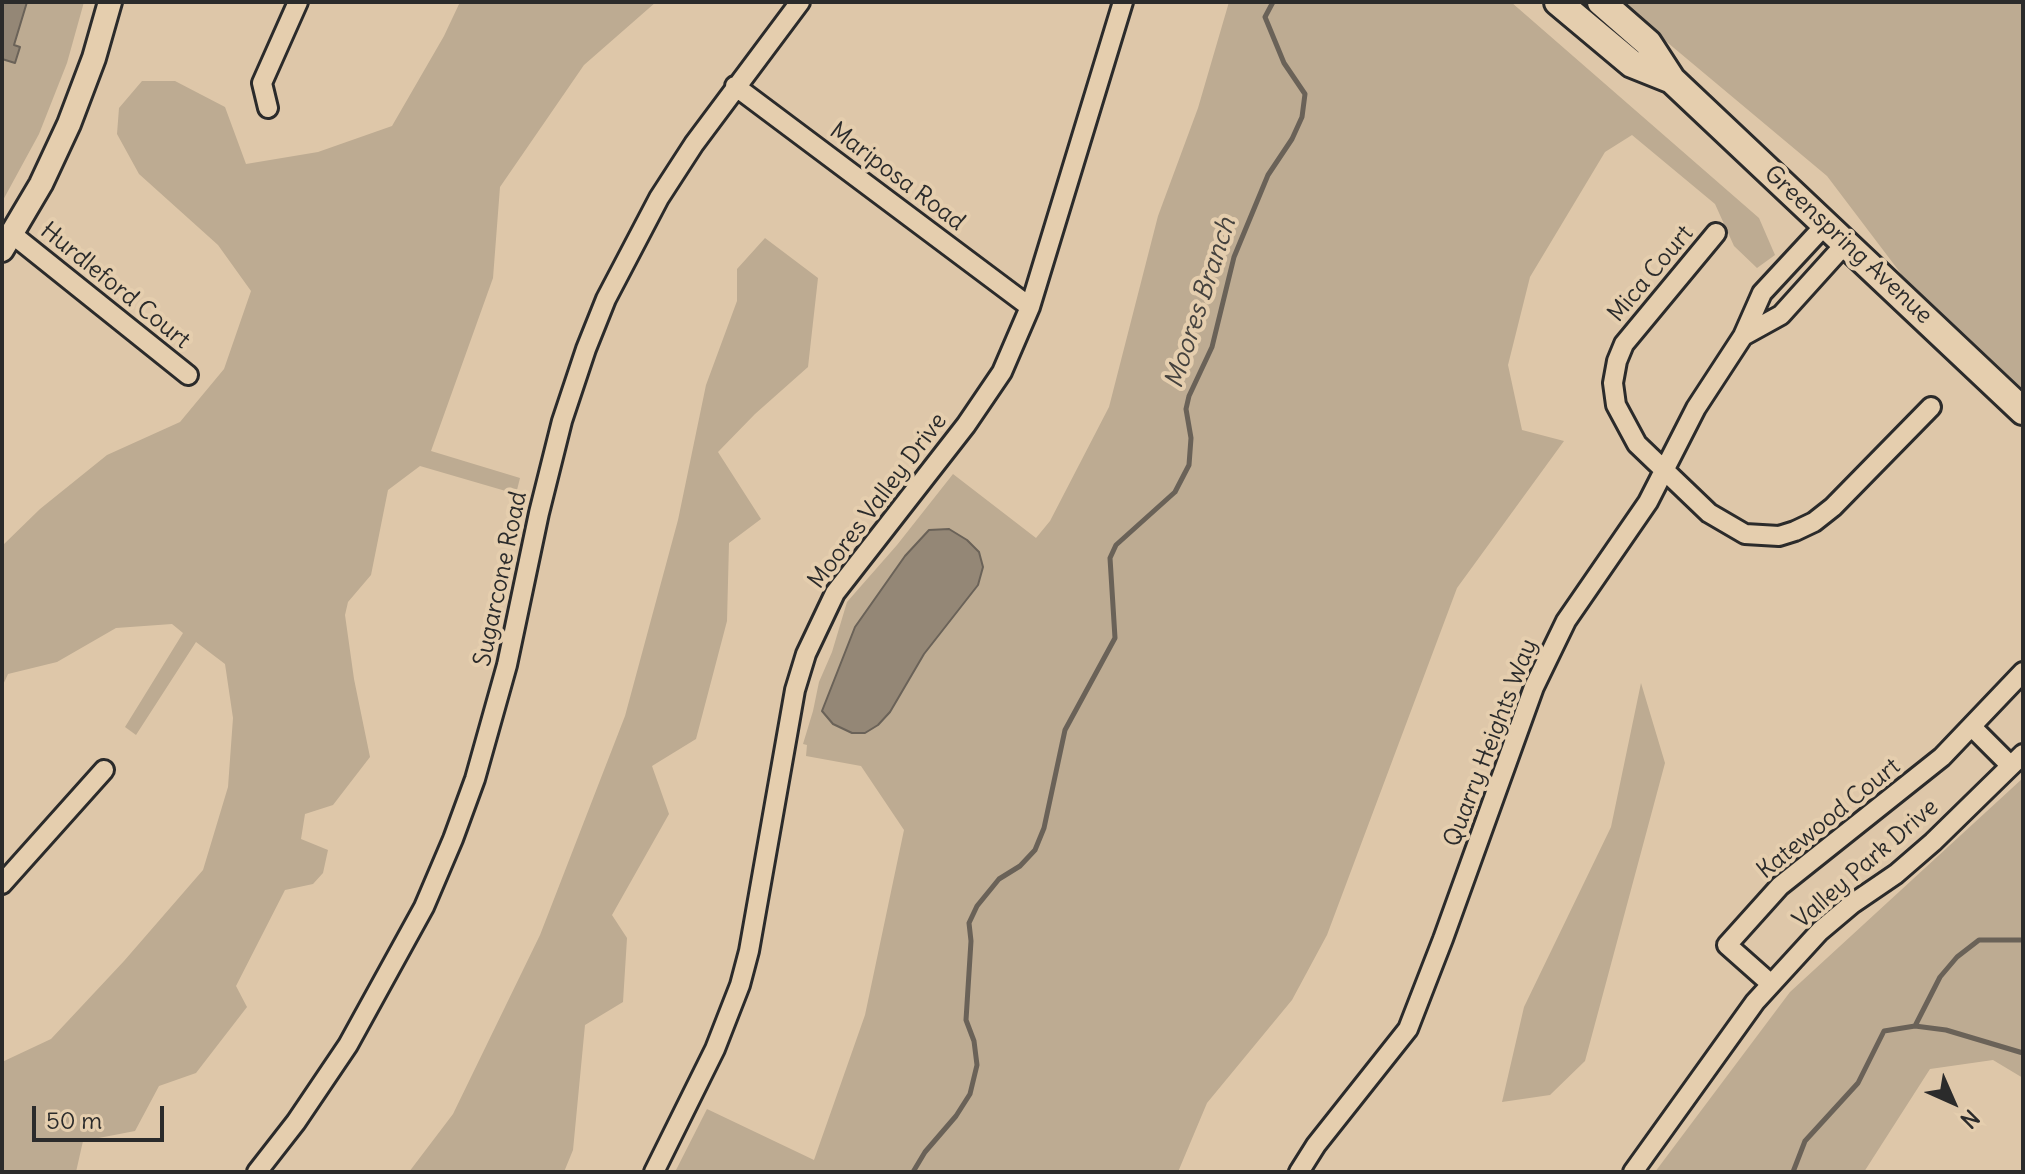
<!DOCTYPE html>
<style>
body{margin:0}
#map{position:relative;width:2025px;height:1174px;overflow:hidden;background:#dec7a9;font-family:Delius,sans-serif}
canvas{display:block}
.frame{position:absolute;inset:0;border:4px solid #2b2b2b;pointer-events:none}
.north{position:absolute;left:1913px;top:1062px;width:80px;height:80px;-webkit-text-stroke:6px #e5ceae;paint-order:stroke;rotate:135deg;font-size:22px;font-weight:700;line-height:32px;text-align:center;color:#2b2b2b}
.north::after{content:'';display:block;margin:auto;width:28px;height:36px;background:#2b2b2b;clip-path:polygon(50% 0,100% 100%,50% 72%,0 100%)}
.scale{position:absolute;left:32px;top:1106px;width:132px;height:36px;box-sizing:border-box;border:4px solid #2b2b2b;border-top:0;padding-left:10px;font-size:24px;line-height:28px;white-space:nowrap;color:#2b2b2b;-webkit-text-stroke:6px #e5ceae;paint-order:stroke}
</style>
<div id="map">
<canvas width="2025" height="1174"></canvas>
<div class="frame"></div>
<div class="north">N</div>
<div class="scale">50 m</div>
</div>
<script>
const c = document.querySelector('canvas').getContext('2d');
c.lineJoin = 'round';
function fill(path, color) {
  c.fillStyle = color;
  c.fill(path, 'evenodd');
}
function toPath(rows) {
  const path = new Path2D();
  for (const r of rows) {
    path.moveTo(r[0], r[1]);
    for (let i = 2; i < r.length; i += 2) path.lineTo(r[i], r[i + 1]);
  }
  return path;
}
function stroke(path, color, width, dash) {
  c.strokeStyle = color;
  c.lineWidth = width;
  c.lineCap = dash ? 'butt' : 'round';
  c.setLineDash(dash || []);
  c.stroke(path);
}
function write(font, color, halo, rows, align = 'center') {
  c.font = font + ' Delius,sans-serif';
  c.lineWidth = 8;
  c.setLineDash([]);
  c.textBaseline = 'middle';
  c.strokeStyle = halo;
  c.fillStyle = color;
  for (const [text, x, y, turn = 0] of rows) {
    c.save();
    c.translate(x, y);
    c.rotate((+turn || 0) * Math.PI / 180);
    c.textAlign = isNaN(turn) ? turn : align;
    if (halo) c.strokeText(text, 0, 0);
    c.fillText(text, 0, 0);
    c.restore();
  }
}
fill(toPath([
 [2,2,84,2,67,63,39,134,2,202],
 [460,2,656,2,584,65,500,187,493,278,431,451,520,478,516,494,420,466,388,490,371,575,348,602,345,615,354,679,370,757,333,805,305,814,301,839,328,850,323,873,313,884,285,890,236,986,247,1007,196,1073,159,1086,135,1131,83,1141,76,1172,2,1172,2,1062,51,1039,124,961,203,870,228,787,233,718,225,664,196,642,136,735,125,727,183,633,172,624,116,628,57,662,8,674,2,687,2,546,40,509,107,455,180,422,224,369,251,291,218,245,139,174,117,134,119,108,142,81,175,81,225,107,246,164,318,152,392,126,444,36],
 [1229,2,1511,2,1759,218,1775,255,1757,268,1734,246,1715,204,1632,135,1605,152,1530,277,1508,365,1522,430,1564,441,1457,588,1327,935,1292,1000,1207,1103,1178,1172,675,1172,707,1109,814,1160,865,1015,904,830,861,766,806,756,807,745,803,744,813,711,819,682,832,652,847,602,897,545,953,474,1036,538,1050,521,1109,407,1158,216,1198,108],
 [1619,2,2023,2,2023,391,1902,275,1827,176],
 [765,238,818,278,808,367,755,414,718,452,761,519,729,543,727,621,696,739,652,766,669,814,612,915,627,938,623,1002,585,1025,573,1150,564,1172,409,1172,453,1114,540,935,625,716,678,520,706,385,737,301,737,269],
 [1641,683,1665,763,1585,1061,1550,1095,1502,1102,1524,1007,1611,827],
 [2023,778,2023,1078,1993,1060,1930,1069,1864,1172,1655,1172,1790,992]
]), '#bdab92');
const water = toPath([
 [2,2,27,2,14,45,20,47,15,63,2,59,2,2],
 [949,529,967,540,979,552,983,567,978,585,924,654,890,712,878,725,865,733,852,733,833,724,822,711,855,627,905,556,929,530,949,529]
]);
fill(water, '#948776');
stroke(water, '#6a6258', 2);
stroke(toPath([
 [1915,1026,1946,1030,2023,1053],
 [913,1172,925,1152,956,1116,970,1094,977,1065,974,1041,966,1020,971,941,969,923,977,906,999,879,1020,866,1035,850,1044,828,1065,730,1115,638,1110,558,1116,545,1175,492,1189,465,1191,438,1186,409,1189,396,1212,347,1234,257,1268,175,1292,139,1302,117,1305,94,1284,63,1265,17,1273,2],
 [1793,1172,1805,1141,1858,1083,1884,1031,1915,1026,1940,977,1957,957,1979,940,2023,940]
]), '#6a6258', 5);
const minor = toPath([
 [735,86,1030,307],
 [268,108,262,83,298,2],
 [1716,233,1624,344,1617,361,1613,383,1616,405,1637,444,1709,513,1745,534,1779,536,1795,531,1814,522,1833,507,1931,407],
 [12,234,188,375],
 [1743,336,1781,315,1846,243],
 [1972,727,2010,765],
 [2,884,104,770],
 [1771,984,1727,945,1780,886,1942,757,2023,672],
 [257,1172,296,1122,348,1045,424,907,453,839,475,779,507,665,539,513,562,421,586,349,606,299,659,198,694,144,800,2],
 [654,1172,715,1049,740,985,749,951,795,690,806,654,835,593,966,425,1002,372,1030,307,1123,2],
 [1299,1172,1316,1145,1408,1029,1443,939,1534,687,1566,621,1648,502,1696,408,1743,336,1762,293,1826,224],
 [1633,1172,1755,1002,1820,931,1852,904,1896,874,1933,842,2023,754]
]);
const tertiary = toPath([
 [2,250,41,184,69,124,94,58,110,2]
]);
const secondary = toPath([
 [1558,2,1632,64,1672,80],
 [1601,2,1648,43,1672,80,2023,411]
]);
stroke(minor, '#2b2b2b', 24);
stroke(tertiary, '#2b2b2b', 28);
stroke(secondary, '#2b2b2b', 32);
stroke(minor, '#e5ceae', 18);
stroke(tertiary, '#e5ceae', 22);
stroke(secondary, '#e5ceae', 26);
write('24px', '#2b2b2b', '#e5ceae', [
 ["Mariposa Road",897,177,37],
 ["Greenspring Avenue",1848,245,43],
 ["Mica Court",1651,274,-50],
 ["Hurdleford Court",115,286,39],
 ["Moores Valley Drive",878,501,-53],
 ["Sugarcone Road",501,579,-78],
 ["Quarry Heights Way",1491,743,-69],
 ["Katewood Court",1829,819,-39],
 ["Valley Park Drive",1866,864,-41]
]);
write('italic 26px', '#45423e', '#e5ceae', [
 ["Moores Branch",1201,303,-72]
]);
</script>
